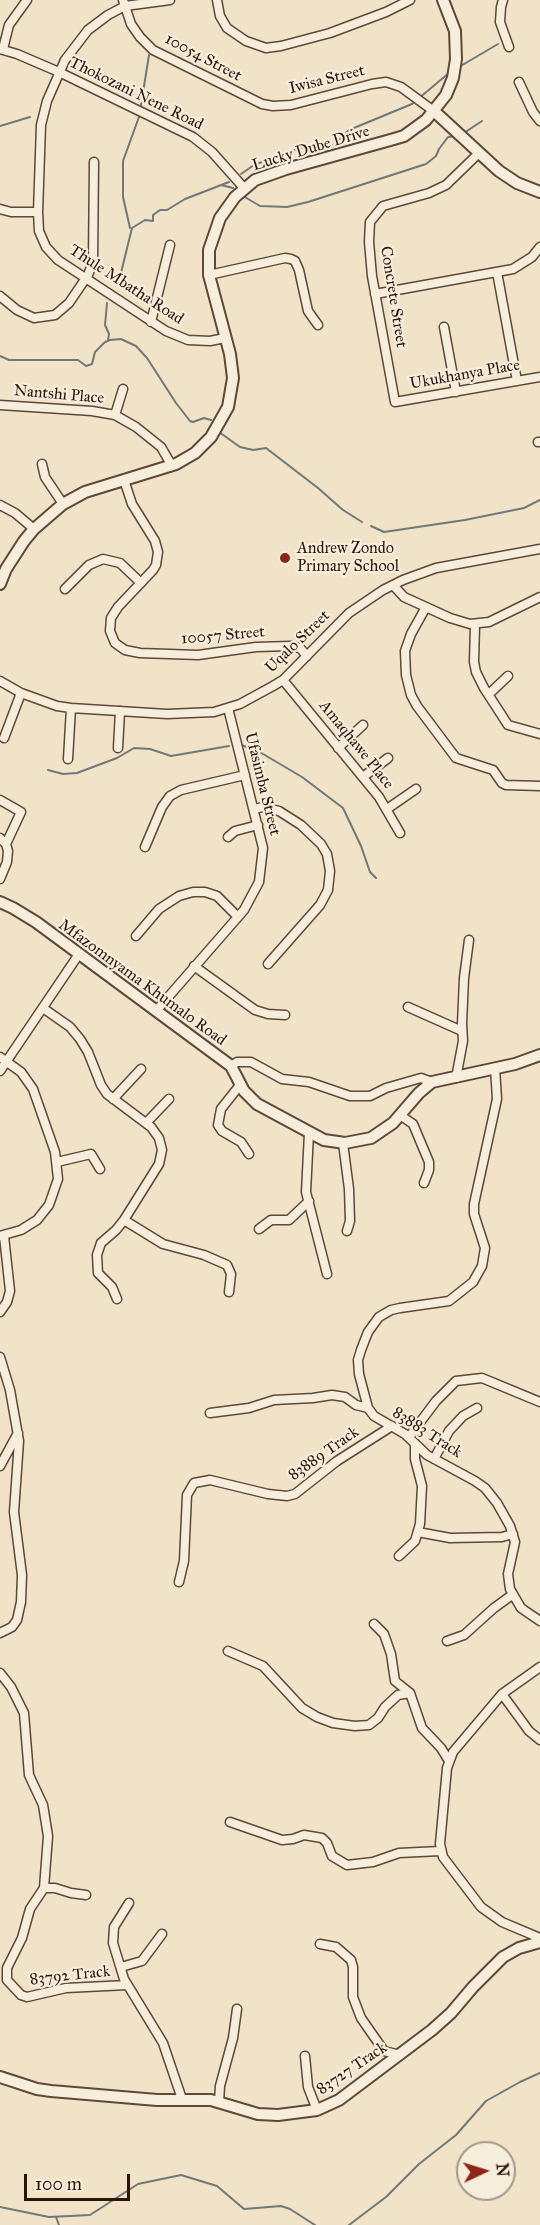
<!DOCTYPE html>
<style>
body{margin:0}
#map{position:relative;width:540px;height:2225px;overflow:hidden;background:#f1e3c8;font-family:"IM FELL Great Primer",serif}
canvas{display:block}
.north{position:absolute;left:456px;top:2141px;width:60px;height:60px;box-sizing:border-box;background:#f6eddb;border:2px solid #a59787;border-radius:50%;rotate:86deg;font-size:16px;font-weight:700;line-height:24px;text-align:center;color:#2c1509}
.north::after{content:'';display:block;margin:auto;width:21px;height:27px;background:#8f2418;clip-path:polygon(50% 0,100% 100%,50% 72%,0 100%)}
.scale{position:absolute;left:24px;top:2174px;width:106px;height:27px;box-sizing:border-box;border:3px solid #2c1509;border-top:0;padding-left:8px;font-size:18px;line-height:21px;white-space:nowrap;color:#2c1509;-webkit-text-stroke:4px #f6eddb;paint-order:stroke}
</style>
<div id="map">
<canvas width="540" height="2225"></canvas>
<div class="north">N</div>
<div class="scale">100 m</div>
</div>
<script>
const c = document.querySelector('canvas').getContext('2d');
c.lineJoin = 'round';
function toPath(rows) {
  const path = new Path2D();
  for (const r of rows) {
    path.moveTo(r[0], r[1]);
    for (let i = 2; i < r.length; i += 2) path.lineTo(r[i], r[i + 1]);
  }
  return path;
}
function stroke(path, color, width, dash) {
  c.strokeStyle = color;
  c.lineWidth = width;
  c.lineCap = dash ? 'butt' : 'round';
  c.setLineDash(dash || []);
  c.stroke(path);
}
function write(font, color, halo, rows, align = 'center') {
  c.font = font + ' "IM FELL Great Primer",serif';
  c.lineWidth = 4.5;
  c.setLineDash([]);
  c.textBaseline = 'middle';
  c.strokeStyle = halo;
  c.fillStyle = color;
  for (const [text, x, y, turn = 0] of rows) {
    c.save();
    c.translate(x, y);
    c.rotate((+turn || 0) * Math.PI / 180);
    c.textAlign = isNaN(turn) ? turn : align;
    if (halo) c.strokeText(text, 0, 0);
    c.fillText(text, 0, 0);
    c.restore();
  }
}
stroke(toPath([
 [459,67,498,44],
 [141,105,149,55],
 [0,126,30,117],
 [464,133,482,121],
 [316,144,334,145,349,130,412,104,449,73],
 [289,152,309,145],
 [241,174,254,165,284,154],
 [221,185,233,188],
 [243,196,260,206,287,207,308,202,426,164,436,156,439,149,448,137,456,136],
 [130,228,123,197,123,161,139,117],
 [118,285,132,228,145,220,153,221,153,215,160,210,167,210,185,199,229,182],
 [107,303,105,325,109,334,108,340],
 [0,356,9,360,78,360,86,366,92,364,95,352,105,342,110,340,121,339,136,346,147,358,176,403,190,421,193,422,204,418,211,420],
 [219,432,240,447,253,450,266,448,318,488,343,510,362,522],
 [371,526,384,532,465,520,524,508,540,500],
 [241,745,258,751,302,777,343,808,361,846,370,872,376,878],
 [48,770,63,774,77,773,117,758,134,748,150,749,171,756,229,746],
 [0,2207,49,2217,90,2215,138,2184,181,2175,217,2186,244,2209,281,2206,290,2209,315,2225],
 [56,2217,59,2225],
 [349,2225,386,2197,419,2164,456,2135,486,2101,520,2082,540,2073]
]), '#707976', 2);
const minor = toPath([
 [123,0,131,24,140,37,153,50,262,104,273,106,291,105,372,84,386,82,401,87,435,112],
 [170,0,125,6,108,15,88,30,65,60,47,101,41,125,38,212,39,231,46,247,58,260,166,331,188,340,210,341,225,338],
 [217,0,220,16,227,28,246,41,266,48,281,46,330,33,386,12,410,0],
 [503,0,501,7,500,22,509,47],
 [0,49,17,54,59,72,193,137,212,152,244,188],
 [3,49,9,25,27,0],
 [519,82,533,112,540,121],
 [479,153,446,185,429,193,383,206,370,222,369,242,372,276,395,402,540,377],
 [0,209,11,212,38,212],
 [497,272,517,381],
 [209,275,285,258,291,259,295,261,299,270,308,311,318,325],
 [375,294,513,269,532,257,540,247],
 [0,296,17,310,34,318,55,315,69,303,88,275,93,262,94,162],
 [151,322,170,245],
 [444,327,456,392],
 [0,405,92,411,115,415,136,427,161,447,172,466],
 [115,415,123,389],
 [538,442,540,442],
 [42,464,45,477,63,504],
 [124,480,132,504,155,541,158,552,156,565,153,570,118,607,111,618,110,631,115,643,125,650,140,653,198,655,256,647,290,646,300,648,307,656],
 [0,505,15,513,34,529],
 [393,585,404,597,450,618,470,624,489,622,540,597],
 [65,589,89,565,103,559,120,563,141,583],
 [426,607,411,634,405,651,406,675,411,695,417,706,456,758,493,770,502,783,506,785,540,786],
 [475,625,474,662,476,672,484,688,508,725,540,734],
 [283,680,379,797,400,833],
 [0,681,21,693,57,706,71,708,167,714,214,712,240,704,273,686,283,680,349,613,383,590,403,580,436,568,540,549],
 [489,694,508,676],
 [4,738,21,693],
 [118,748,120,711],
 [338,748,363,725],
 [68,759,71,708],
 [363,777,388,758],
 [0,800,21,812,6,844],
 [254,809,263,807,279,811,301,825,321,844,327,854,330,871,328,890,320,905,268,964],
 [387,809,416,789],
 [228,837,235,831,258,825],
 [0,838,6,844,8,851,7,862,0,879],
 [145,847,162,807,170,796,181,790,245,775],
 [136,936,159,909,179,896,193,892,205,892,217,896,238,917],
 [194,966,255,1010,268,1014,285,1015],
 [408,1007,462,1031],
 [43,1008,70,1027,80,1039,88,1052,101,1085,107,1094,151,1127,159,1138,162,1150,159,1164,124,1220,163,1244,204,1255,227,1265,231,1274,229,1292],
 [156,1011,244,910,259,882,263,848,228,708],
 [0,1057,21,1072,33,1089,55,1152,58,1179,49,1205,37,1220,21,1230,0,1236],
 [231,1066,237,1062,251,1062,282,1079,309,1082,350,1096,370,1096,386,1088,421,1078,432,1082],
 [495,1068,497,1099,474,1204,474,1214,485,1248,482,1266,473,1282,449,1301,400,1308,391,1310,379,1317,368,1332,361,1350,358,1360,359,1374,368,1408,374,1416,405,1434,427,1455,475,1481,485,1488,497,1503,510,1526,515,1542,508,1574,510,1589,521,1608,540,1621],
 [0,1071,79,954],
 [456,1078,463,1041,462,1024,464,978,469,940],
 [240,1085,221,1109,218,1125,222,1131,241,1142,249,1154],
 [113,1099,141,1069],
 [400,1115,413,1124,429,1162,429,1170,424,1183],
 [146,1123,169,1099],
 [309,1133,306,1192,327,1274],
 [343,1143,349,1189,350,1221,347,1231],
 [57,1162,91,1154,100,1169],
 [259,1229,271,1220,289,1220,309,1201],
 [117,1299,112,1287,98,1273,97,1255,101,1243,116,1230,124,1220],
 [0,1312,7,1302,10,1291,4,1236],
 [0,1357,10,1390,19,1441,14,1512,22,1575,21,1602,17,1620,12,1627,0,1633],
 [210,1413,249,1408,274,1400,313,1398,332,1395,345,1397,356,1405,368,1408],
 [409,1437,436,1401,456,1381,482,1378,540,1402],
 [434,1459,449,1431,463,1416,477,1408],
 [0,1466,18,1433],
 [418,1532,450,1538,502,1537,513,1534],
 [399,1556,415,1541,420,1524,422,1486,415,1459,415,1444],
 [179,1582,184,1561,187,1495,194,1483,210,1480,268,1494,287,1496,295,1494,337,1461,392,1426],
 [374,1624,384,1634,391,1654,395,1681,410,1693],
 [447,1641,464,1635,494,1608,512,1595],
 [228,1651,263,1666,302,1708,317,1717,333,1723,355,1726,369,1725,378,1718,385,1707,398,1695,410,1693,422,1728,441,1748,449,1761],
 [540,1667,502,1694,453,1752,447,1768,440,1844,443,1857,481,1907,502,1922,540,1938],
 [0,1673,11,1687,24,1713,29,1775,43,1805,48,1836,44,1888,30,1909,22,1938,7,1968,7,1980,21,1995,27,1997,66,1988,127,1985],
 [502,1694,529,1731,540,1740],
 [230,1822,282,1840,293,1839,304,1835,322,1838,327,1843,332,1856,347,1865,373,1862,399,1853,440,1851],
 [44,1888,55,1888,71,1893,86,1895],
 [129,1903,114,1927,113,1943,124,1979,163,2043,182,2099],
 [320,1944,336,1947,351,1960,353,1967,353,1997,361,2018,384,2051,400,2055],
 [121,1967,142,1961,162,1934],
 [305,2056,308,2087,317,2110],
 [219,2102,220,2086,233,2038,237,2009]
]);
const tertiary = toPath([
 [435,112,499,171,517,183,540,192],
 [0,584,6,569,24,541,34,529,63,504,85,492,176,464,195,453,211,437,228,407,233,378,230,354,209,275,209,250,220,218,235,197,255,180,286,169,394,139,404,136,426,120,446,95,453,78,456,59,455,31,443,0],
 [0,902,13,908,36,922,231,1066,244,1091,257,1104,324,1140,345,1143,371,1138,393,1123,419,1093,432,1082,515,1064,540,1055],
 [0,2077,37,2089,51,2091,157,2100,211,2100,258,2114,278,2115,317,2110,339,2100,432,2030,451,2013,473,1987,503,1957,519,1948,540,1942]
]);
stroke(minor, '#5d4839', 11);
stroke(tertiary, '#5d4839', 14);
stroke(minor, '#f6eddb', 8);
stroke(tertiary, '#f6eddb', 10);
for (const [x, y, r, color] of [
 [285,558,6,"#8f2418"]
]) {
  const dot = new Path2D();
  dot.arc(x, y, r, 0, 2 * Math.PI);
  c.fillStyle = color;
  c.fill(dot);
  stroke(dot, '#f6eddb', 2);
}
write('16px', '#2c1509', '#f6eddb', [
 ["10054 Street",203,58,28],
 ["Iwisa Street",327,80,-14],
 ["Thokozani Nene Road",136,94,26],
 ["Lucky Dube Drive",311,149,-17],
 ["Thule Mbatha Road",126,285,33],
 ["Concrete Street",393,297,81],
 ["Ukukhanya Place",465,375,-10],
 ["Nantshi Place",59,395,5],
 ["10057 Street",223,636,-5],
 ["Uqalo Street",298,642,-44],
 ["Amaqhawe Place",356,745,51],
 ["Ufasimba Street",262,784,76],
 ["Mfazomnyama Khumalo Road",142,983,36],
 ["83883 Track",427,1433,33],
 ["83889 Track",324,1454,-35],
 ["83792 Track",70,1976,-6],
 ["83727 Track",352,2069,-34]
]);
write('16px', '#2c1509', '#f6eddb', [
 ["Andrew Zondo",297,549],
 ["Primary School",297,567]
], 'left');
</script>
